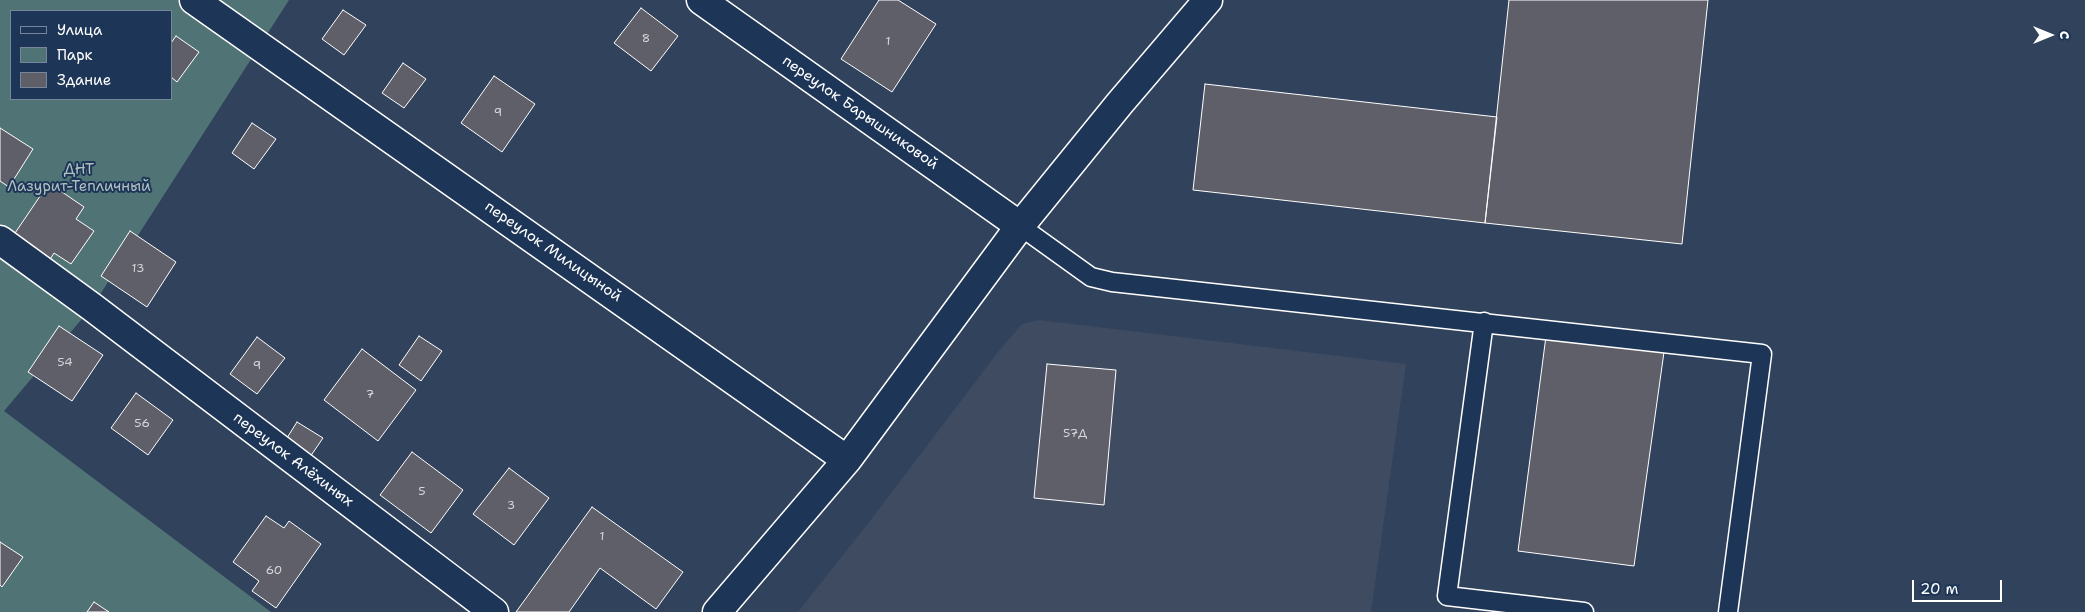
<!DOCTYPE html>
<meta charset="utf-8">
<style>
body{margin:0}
#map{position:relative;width:2085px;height:612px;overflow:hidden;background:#31425c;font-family:"Shantell Sans",sans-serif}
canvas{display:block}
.legend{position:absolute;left:10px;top:10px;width:162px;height:90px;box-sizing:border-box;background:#1d3557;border:1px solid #77869a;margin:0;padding:6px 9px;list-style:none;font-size:15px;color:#fff}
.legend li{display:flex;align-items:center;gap:10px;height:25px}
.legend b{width:25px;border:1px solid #77869a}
.north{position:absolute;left:2025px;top:10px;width:50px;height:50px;-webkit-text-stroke:4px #1d3557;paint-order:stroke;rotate:90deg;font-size:14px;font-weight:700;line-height:20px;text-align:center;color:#fff}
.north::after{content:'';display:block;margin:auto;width:18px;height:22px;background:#fff;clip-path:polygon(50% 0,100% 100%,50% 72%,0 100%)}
.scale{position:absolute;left:1912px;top:580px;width:90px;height:22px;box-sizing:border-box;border:2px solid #fff;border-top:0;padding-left:6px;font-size:15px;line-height:18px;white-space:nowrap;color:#fff;-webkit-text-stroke:4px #1d3557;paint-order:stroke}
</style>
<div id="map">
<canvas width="2085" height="612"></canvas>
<ul class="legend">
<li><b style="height:6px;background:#1d3557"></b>Улица</li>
<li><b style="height:14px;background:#507475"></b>Парк</li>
<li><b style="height:14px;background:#5f5f69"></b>Здание</li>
</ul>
<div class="north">С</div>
<div class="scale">20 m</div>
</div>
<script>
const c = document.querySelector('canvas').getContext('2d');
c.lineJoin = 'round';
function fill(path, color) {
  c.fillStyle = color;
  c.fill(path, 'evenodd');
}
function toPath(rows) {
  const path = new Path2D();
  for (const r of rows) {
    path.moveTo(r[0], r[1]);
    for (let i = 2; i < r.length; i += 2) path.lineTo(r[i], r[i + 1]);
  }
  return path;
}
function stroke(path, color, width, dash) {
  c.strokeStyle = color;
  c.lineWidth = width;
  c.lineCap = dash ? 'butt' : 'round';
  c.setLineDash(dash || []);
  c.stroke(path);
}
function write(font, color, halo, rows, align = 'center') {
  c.font = font + ' "Shantell Sans",sans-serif';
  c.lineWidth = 4;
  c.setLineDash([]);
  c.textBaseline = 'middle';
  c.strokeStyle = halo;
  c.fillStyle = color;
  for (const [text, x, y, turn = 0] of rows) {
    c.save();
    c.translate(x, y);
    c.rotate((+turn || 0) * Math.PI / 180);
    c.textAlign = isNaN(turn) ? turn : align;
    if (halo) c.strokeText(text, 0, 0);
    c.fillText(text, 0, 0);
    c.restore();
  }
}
fill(toPath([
 [1039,320,1406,364,1371,612,798,612,873,517,998,352,1022,324]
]), '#3f4b60');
fill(toPath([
 [0,0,289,0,92,307,4,411,271,612,0,612],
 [11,11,171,11,171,99,11,99]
]), '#507475');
const building = toPath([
 [879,0,898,0,936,24,892,92,841,59,879,0],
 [1509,0,1708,0,1682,244,1485,223,1509,0],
 [641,8,678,36,651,71,614,43,641,8],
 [343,10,366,25,344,55,322,39,343,10],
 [176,36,199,52,177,82,171,77,171,43,176,36],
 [403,63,426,79,404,108,382,93,403,63],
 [494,76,535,104,502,152,461,123,494,76],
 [1205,84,1497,117,1485,223,1193,190,1205,84],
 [252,123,276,139,254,169,232,153,252,123],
 [0,128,33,149,9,187,0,181,0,128],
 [49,183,84,207,76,219,94,231,71,264,54,253,49,261,13,236,49,183],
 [130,231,176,262,147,307,101,276,130,231],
 [59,326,103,355,72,401,28,372,59,326],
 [419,336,442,351,421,381,399,365,419,336],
 [1546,336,1664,352,1634,566,1518,551,1546,336],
 [257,337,285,358,257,394,230,374,257,337],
 [362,349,416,390,378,441,324,400,362,349],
 [1047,364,1116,370,1104,505,1034,498,1047,364],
 [136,393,173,420,148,455,111,428,136,393],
 [297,422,323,438,310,457,285,441,297,422],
 [412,452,463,490,431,533,380,495,412,452],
 [509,468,549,498,514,545,473,514,509,468],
 [592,507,683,572,656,609,600,568,569,612,516,612,592,507],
 [266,516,284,528,289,521,321,544,276,608,252,591,259,581,233,562,266,516],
 [0,542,23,557,2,587,0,585,0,542],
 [94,602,109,612,87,612,94,602]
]);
fill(building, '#5f5f69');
stroke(building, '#fff', 1);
const lane = toPath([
 [1020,226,1091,277,1112,282,1762,354,1728,612],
 [1484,322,1447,596,1584,612]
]);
const street = toPath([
 [194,0,847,460],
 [701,0,1020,226],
 [0,240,92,307,494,612],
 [717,612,847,460,1020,226,1120,103,1208,0]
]);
stroke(lane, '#fff', 21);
stroke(street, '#fff', 31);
stroke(lane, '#1d3557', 18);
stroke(street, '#1d3557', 28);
write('12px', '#d7d7da', null, [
 ["8",646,39],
 ["1",888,42],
 ["9",498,113],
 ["13",138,269],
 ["54",65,363],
 ["9",257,366],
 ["7",370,395],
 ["56",142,424],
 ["57Д",1075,434],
 ["5",422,492],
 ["3",511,506],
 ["1",602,537],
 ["60",274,571]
]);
write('15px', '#fff', '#1d3557', [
 ["переулок Барышниковой",860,113,35],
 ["переулок Милицыной",553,252,35],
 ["переулок Алёхиных",293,460,37]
]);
write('15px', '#b0c0c1', '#1d3557', [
 ["ДНТ",79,170],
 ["Лазурит-Тепличный",79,187]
]);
</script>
